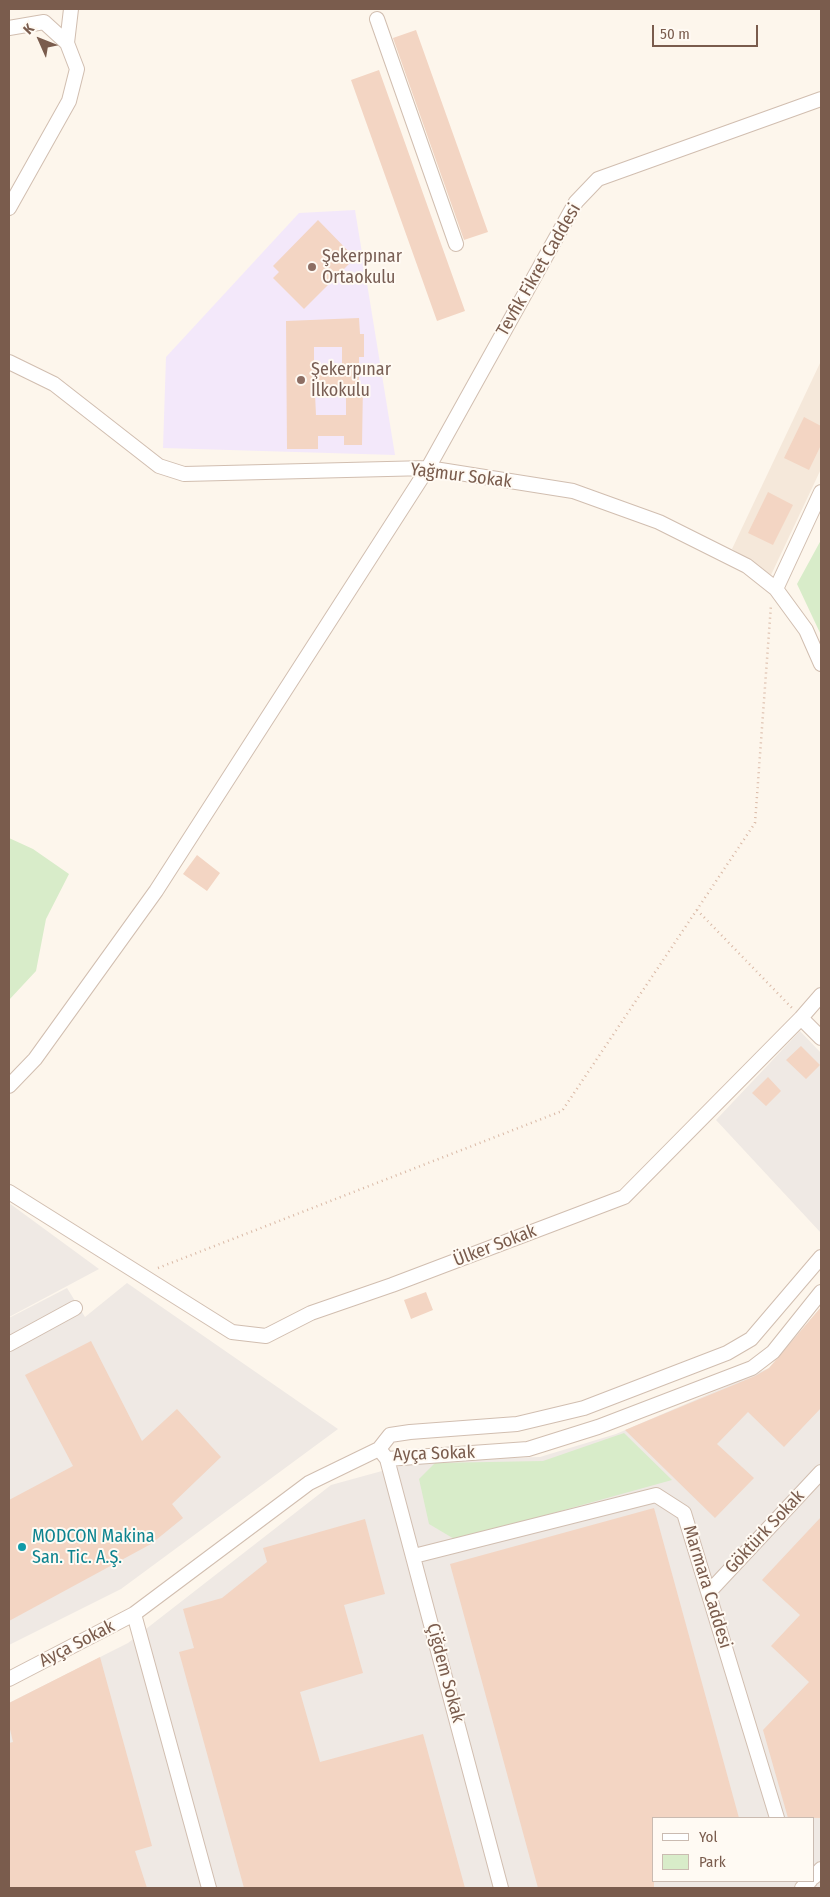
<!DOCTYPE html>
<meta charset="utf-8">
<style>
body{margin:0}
#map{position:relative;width:830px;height:1897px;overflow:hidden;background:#fdf6ec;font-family:"Fira Sans Condensed",sans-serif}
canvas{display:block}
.frame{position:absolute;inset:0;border:10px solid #7a5c4d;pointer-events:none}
.legend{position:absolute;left:652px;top:1817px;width:162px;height:65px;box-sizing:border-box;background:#fffaf3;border:1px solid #cabbb1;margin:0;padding:6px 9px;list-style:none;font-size:15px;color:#7a5c4d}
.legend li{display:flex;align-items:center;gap:10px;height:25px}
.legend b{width:25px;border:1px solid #cabbb1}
.north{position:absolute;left:15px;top:15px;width:50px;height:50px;-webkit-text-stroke:4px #fffaf3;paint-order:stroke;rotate:314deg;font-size:14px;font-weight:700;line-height:20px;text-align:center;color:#7a5c4d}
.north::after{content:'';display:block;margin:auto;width:18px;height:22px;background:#7a5c4d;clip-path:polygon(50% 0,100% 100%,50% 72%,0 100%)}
.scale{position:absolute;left:652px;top:25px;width:106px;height:22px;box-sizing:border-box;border:2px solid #7a5c4d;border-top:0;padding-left:6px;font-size:15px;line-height:18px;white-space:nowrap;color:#7a5c4d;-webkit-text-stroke:4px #fffaf3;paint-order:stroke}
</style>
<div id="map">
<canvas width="830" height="1897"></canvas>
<div class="frame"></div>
<ul class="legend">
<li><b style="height:6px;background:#fff"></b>Yol</li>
<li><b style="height:14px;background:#d8ecc9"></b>Park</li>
</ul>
<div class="north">K</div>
<div class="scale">50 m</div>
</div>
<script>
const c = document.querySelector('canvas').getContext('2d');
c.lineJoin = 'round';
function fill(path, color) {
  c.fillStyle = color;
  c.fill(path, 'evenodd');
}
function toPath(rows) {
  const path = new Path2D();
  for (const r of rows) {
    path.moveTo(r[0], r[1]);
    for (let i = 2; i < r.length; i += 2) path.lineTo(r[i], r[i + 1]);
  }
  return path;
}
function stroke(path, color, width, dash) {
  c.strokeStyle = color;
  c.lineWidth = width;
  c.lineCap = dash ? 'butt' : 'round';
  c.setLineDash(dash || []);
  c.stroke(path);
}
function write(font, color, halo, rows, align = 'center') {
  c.font = font + ' "Fira Sans Condensed",sans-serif';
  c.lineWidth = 4;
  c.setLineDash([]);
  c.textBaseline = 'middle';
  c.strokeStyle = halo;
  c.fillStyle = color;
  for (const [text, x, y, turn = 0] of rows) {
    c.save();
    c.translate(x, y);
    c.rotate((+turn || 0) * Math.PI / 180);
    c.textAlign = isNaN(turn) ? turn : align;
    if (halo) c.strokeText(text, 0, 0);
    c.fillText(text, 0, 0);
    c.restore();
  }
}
fill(toPath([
 [821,361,821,469,771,575,732,549]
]), '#f5e8da');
fill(toPath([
 [800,1031,821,1053,821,1233,716,1120],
 [9,1203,99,1269,9,1317],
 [127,1283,338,1429,121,1589,9,1645,9,1318,67,1288,85,1317],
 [821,1307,821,1888,9,1888,9,1703,128,1643,331,1485,422,1460,540,1457,616,1434,769,1368],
 [654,1818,814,1818,814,1881,654,1881]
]), '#efe9e4');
fill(toPath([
 [355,210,395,455,163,448,166,357,299,213]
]), '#f3e8fa');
fill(toPath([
 [821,540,821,635,797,584],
 [9,838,33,849,69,874,46,919,36,971,9,1000],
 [624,1433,672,1480,456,1540,429,1524,419,1479,435,1463,543,1461]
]), '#d8ecc9');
fill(toPath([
 [416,30,488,232,464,240,393,38],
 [379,70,465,311,437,321,351,80],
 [318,220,355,258,304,309,273,278,279,272,273,266],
 [359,318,360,334,364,334,364,357,359,357,359,384,363,384,362,445,344,445,344,436,318,436,318,449,287,449,286,321],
 [314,347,342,347,342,369,314,370],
 [315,394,346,394,346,415,316,415],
 [804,417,821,426,821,445,809,470,784,458],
 [768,492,793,505,773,545,748,533],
 [197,855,220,873,207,891,183,874],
 [801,1046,820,1065,806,1079,786,1060],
 [768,1077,781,1091,766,1106,752,1093],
 [426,1292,433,1310,411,1319,404,1300],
 [821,1307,821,1408,784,1447,748,1412,717,1444,754,1478,715,1518,625,1430,755,1376,769,1368],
 [91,1341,142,1441,177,1409,221,1457,172,1504,183,1518,151,1544,9,1621,9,1500,73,1466,25,1375],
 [654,1508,739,1818,654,1818,654,1888,538,1888,450,1564],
 [821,1517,821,1818,788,1818,763,1730,809,1682,771,1646,800,1615,762,1580],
 [365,1519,385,1594,344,1605,363,1673,300,1692,320,1762,423,1734,465,1888,244,1888,179,1652,194,1648,183,1609,222,1598,267,1562,263,1548],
 [100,1657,152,1846,135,1851,147,1888,9,1888,9,1743,13,1742,9,1725,9,1703]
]), '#f3d5c3');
const minor = toPath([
 [377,19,456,244],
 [9,28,44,22,67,43],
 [9,208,69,101,77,69,67,43,71,9],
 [9,362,54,384,159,466,184,474,428,468,573,491,659,522,747,566,776,589,806,630,821,664],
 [776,589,821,492],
 [801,1018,821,1038],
 [9,1086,35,1059,156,891,428,468,576,202,598,179,821,99],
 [9,1192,232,1332,266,1336,311,1313,392,1285,624,1197,801,1018,821,995],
 [9,1344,75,1308],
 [379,1449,387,1459,528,1449,598,1427,752,1368,773,1352,821,1292],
 [387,1459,501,1888],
 [414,1556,656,1495,684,1513,777,1818],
 [709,1592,821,1472],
 [134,1614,209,1888],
 [9,1679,134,1614,309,1483,379,1449,390,1435,410,1432,517,1424,584,1408,727,1353,751,1339,821,1257],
 [814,1877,821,1869],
 [802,1888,810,1881]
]);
stroke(minor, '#d1beb0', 16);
stroke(toPath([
 [697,910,792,1008],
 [158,1268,562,1111,755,823,771,605]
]), '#d9b8a5', 2.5, [1, 4]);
stroke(minor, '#fff', 14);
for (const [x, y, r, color] of [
 [312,267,5,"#8d6e63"],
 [301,380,5,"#8d6e63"],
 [22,1547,5,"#0f9aa8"]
]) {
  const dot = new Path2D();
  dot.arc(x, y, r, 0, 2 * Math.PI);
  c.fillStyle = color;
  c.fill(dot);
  stroke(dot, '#fffaf3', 2);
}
write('18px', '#785e54', '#fffaf3', [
 ["Şekerpınar",322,257],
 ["Ortaokulu",322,278],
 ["Şekerpınar",311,370],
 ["İlkokulu",311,391]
], 'left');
write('18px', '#7a5c4d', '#fffaf3', [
 ["Tevfik Fikret Caddesi",539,270,-60],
 ["Yağmur Sokak",461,476,7],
 ["Ülker Sokak",495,1246,-21],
 ["Ayça Sokak",434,1454,-2],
 ["Göktürk Sokak",765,1532,-47],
 ["Marmara Caddesi",707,1587,73],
 ["Ayça Sokak",77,1644,-27],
 ["Çiğdem Sokak",445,1673,75]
]);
write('18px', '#0d838f', '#fffaf3', [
 ["MODCON Makina",32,1537],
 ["San. Tic. A.Ş.",32,1558]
], 'left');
</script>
